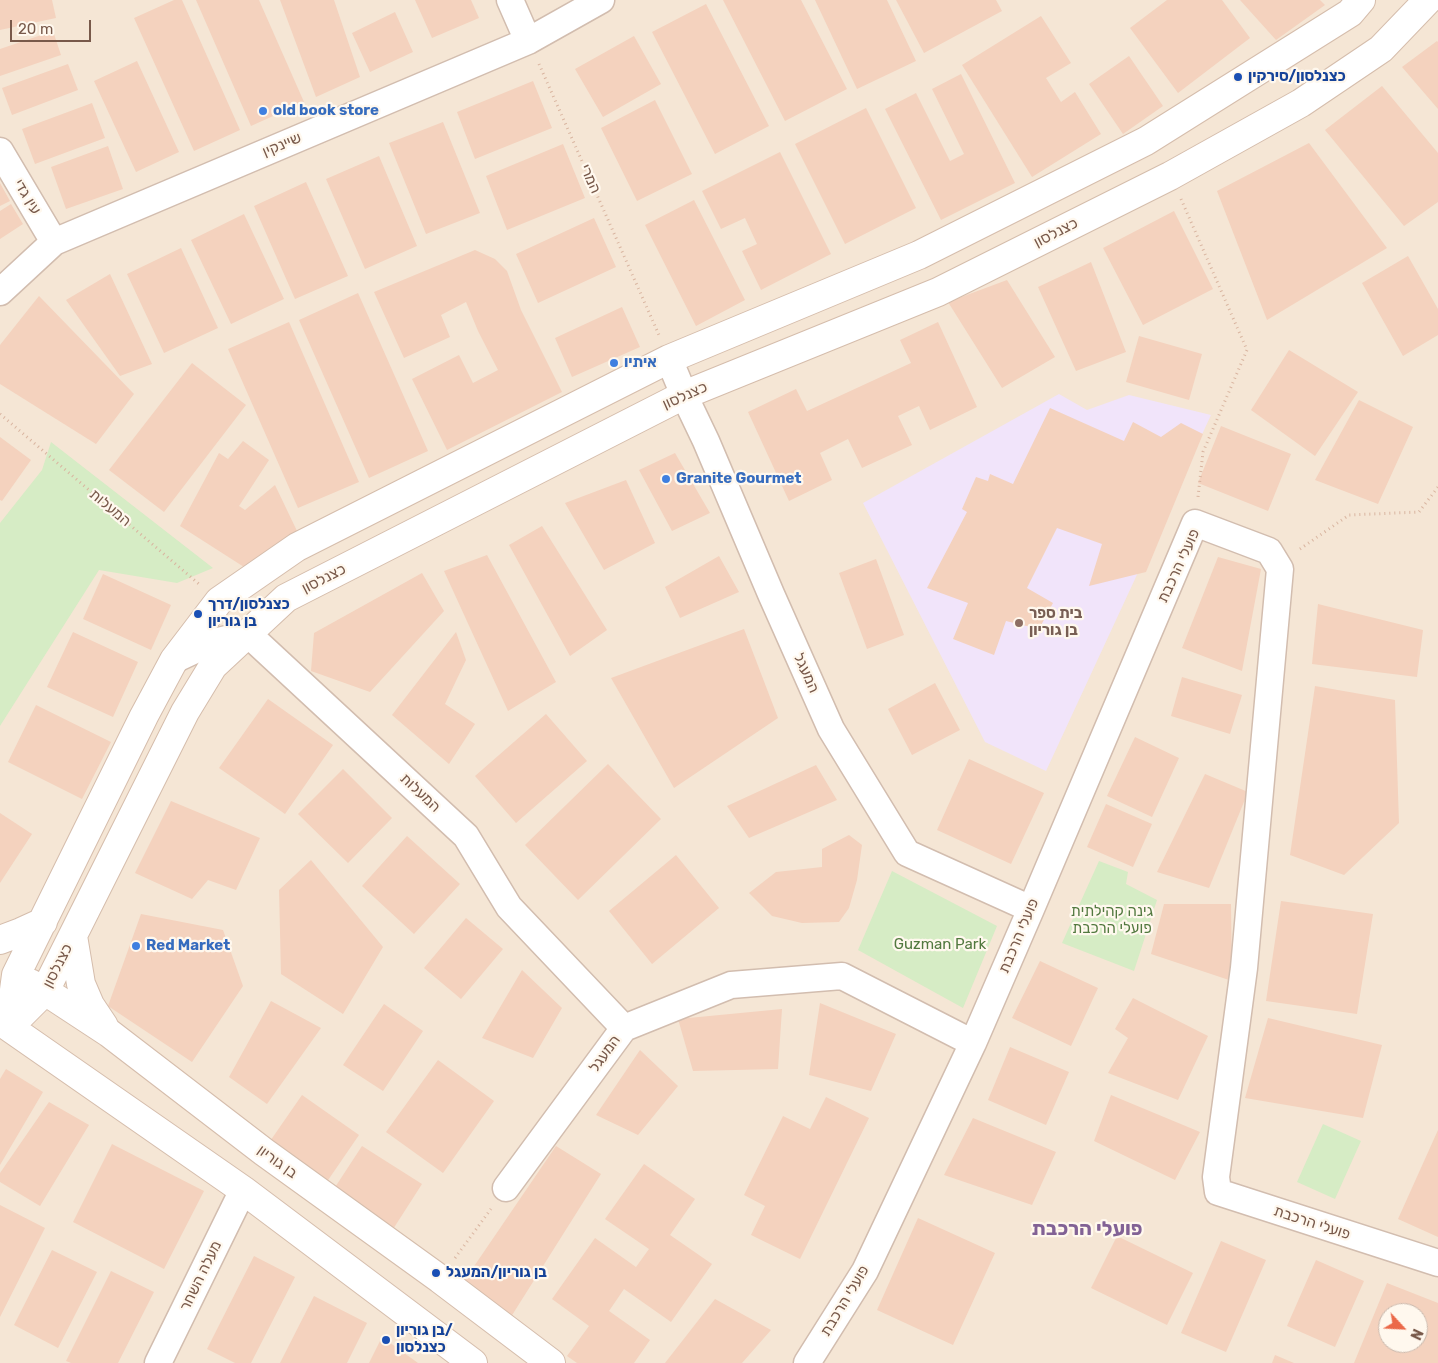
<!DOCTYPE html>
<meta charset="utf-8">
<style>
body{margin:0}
#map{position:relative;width:1438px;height:1363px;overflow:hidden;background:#fdf4e7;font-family:Rubik,sans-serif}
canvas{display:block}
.north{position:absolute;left:1378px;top:1303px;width:50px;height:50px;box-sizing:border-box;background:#fff8ee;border:1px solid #c9b8ac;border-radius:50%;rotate:115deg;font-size:14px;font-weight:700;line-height:20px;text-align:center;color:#78594a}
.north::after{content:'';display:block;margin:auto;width:18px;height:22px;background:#eb6949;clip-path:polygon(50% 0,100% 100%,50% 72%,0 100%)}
.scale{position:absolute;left:10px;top:20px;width:81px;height:22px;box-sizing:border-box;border:2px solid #78594a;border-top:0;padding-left:6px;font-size:15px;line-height:18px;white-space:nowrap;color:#78594a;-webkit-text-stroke:4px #fff8ee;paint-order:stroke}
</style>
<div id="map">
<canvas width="1438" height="1363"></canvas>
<div class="north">N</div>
<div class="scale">20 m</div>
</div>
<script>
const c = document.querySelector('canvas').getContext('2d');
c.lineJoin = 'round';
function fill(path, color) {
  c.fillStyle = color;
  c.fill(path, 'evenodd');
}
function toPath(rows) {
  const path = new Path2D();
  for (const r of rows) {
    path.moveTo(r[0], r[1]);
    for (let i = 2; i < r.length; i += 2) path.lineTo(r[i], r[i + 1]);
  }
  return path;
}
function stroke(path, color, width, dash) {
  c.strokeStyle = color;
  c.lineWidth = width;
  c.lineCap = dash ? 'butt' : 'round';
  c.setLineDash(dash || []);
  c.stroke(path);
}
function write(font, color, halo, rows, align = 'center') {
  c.font = font + ' Rubik,"Noto Sans Hebrew",sans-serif';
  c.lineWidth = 4.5;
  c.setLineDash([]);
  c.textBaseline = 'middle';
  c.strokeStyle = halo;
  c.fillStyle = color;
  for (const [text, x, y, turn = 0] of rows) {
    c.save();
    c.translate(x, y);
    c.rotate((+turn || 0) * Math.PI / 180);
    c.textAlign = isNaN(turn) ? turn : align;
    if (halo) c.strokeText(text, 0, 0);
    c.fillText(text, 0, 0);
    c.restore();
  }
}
fill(toPath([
 [0,0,1438,0,1438,1363,0,1363],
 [1388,1313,1418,1313,1418,1343,1388,1343]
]), '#f5e6d5');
fill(toPath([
 [1059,394,1087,410,1129,395,1211,415,1046,771,985,742,863,503]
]), '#f1e4fa');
fill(toPath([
 [51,442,213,568,177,583,99,570,0,726,0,523,42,470],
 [1099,861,1128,872,1126,884,1157,900,1134,971,1062,943],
 [892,871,997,926,963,1008,858,950],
 [1323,1124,1361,1141,1335,1199,1297,1182]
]), '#d6ecc5');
fill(toPath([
 [0,0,52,0,56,18,0,30],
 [174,0,182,0,240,130,194,151,134,18],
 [196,0,259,0,304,102,251,126],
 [280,0,334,0,360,77,316,97],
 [415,0,471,0,479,18,432,38],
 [723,0,801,0,847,89,785,121],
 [815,0,887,0,916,61,857,89],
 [896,0,996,0,1002,11,924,53],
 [1167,0,1222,0,1250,38,1178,93,1130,28],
 [1240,0,1320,0,1325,5,1276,40],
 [706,4,769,126,715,154,652,32],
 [395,12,413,52,370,72,352,33],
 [1041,16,1071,63,1046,78,1061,102,1075,92,1101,134,1032,177,962,65],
 [53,31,61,55,0,76,0,49],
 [634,36,661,84,603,117,575,69],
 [1437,41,1438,42,1438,109,1402,67],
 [1129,56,1163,106,1123,134,1089,84],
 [137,61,179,152,136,172,94,81],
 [68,64,78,90,12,115,2,88],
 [961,74,1015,183,941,220,885,109,916,93,950,161,964,154,932,89],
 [533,81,552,128,475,159,457,112],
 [1382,86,1438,153,1438,202,1404,226,1325,130],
 [655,100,692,174,637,201,601,128],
 [92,103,105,138,35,164,22,129],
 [866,108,916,208,845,244,795,144],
 [443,122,480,213,426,234,389,143],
 [1309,143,1387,248,1267,320,1217,191],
 [563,144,585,198,507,230,486,176],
 [108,146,123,189,66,209,51,167],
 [780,152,831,254,761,290,742,251,757,244,745,218,721,229,702,191],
 [379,156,417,246,365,269,326,179],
 [306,182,348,276,295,299,254,206],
 [0,183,10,201,0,206],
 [694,200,745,300,696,326,645,225],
 [11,204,23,224,0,239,0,211],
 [1174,211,1213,289,1143,325,1103,248],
 [244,214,284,299,231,324,191,240],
 [594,218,616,267,538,303,516,254],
 [181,248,218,328,164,353,127,274],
 [475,250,495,259,507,271,521,310,562,392,447,450,412,379,459,355,473,383,498,370,478,331,466,302,441,315,450,337,404,358,374,292],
 [1408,256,1438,309,1438,335,1403,356,1362,283],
 [1091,262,1126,352,1076,371,1038,287],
 [110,274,152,364,120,376,66,300],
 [1007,280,1055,357,1002,388,948,302],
 [358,293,428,451,369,478,299,320],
 [39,296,134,394,96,444,0,384,0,345],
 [622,307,640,347,572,377,555,338],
 [289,322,359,482,298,508,228,349],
 [938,322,977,407,930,430,919,406,898,416,912,445,862,468,848,439,820,453,832,480,789,501,748,412,796,389,807,411,911,363,900,340],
 [1139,336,1202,354,1189,400,1126,382],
 [1289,350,1358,392,1315,456,1251,410],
 [192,363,246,405,164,512,109,470],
 [1359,400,1413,427,1378,504,1315,480],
 [1050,408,1124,441,1133,422,1161,437,1181,423,1203,434,1146,572,1089,586,1102,544,1057,528,1027,588,1053,603,1039,629,1006,621,994,655,953,639,968,603,927,588,967,512,962,509,976,477,988,481,990,474,1013,484],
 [1221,426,1291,454,1268,511,1198,483],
 [0,437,31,460,2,501,0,500],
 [243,441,269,460,239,506,245,510,275,485,297,531,244,567,180,526,219,453,228,459],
 [675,453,710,513,672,531,639,470],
 [626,480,655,543,604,570,565,503],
 [542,526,607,630,570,656,509,545],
 [487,555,556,682,508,711,444,571],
 [719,556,739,592,680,618,665,587],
 [1218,557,1261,569,1242,671,1182,648],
 [876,559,904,635,867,649,839,573],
 [422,573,444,611,370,692,311,671,314,633],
 [103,574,171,605,151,650,83,619],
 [1318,604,1423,630,1417,677,1312,664],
 [744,629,778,718,674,788,611,678],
 [73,632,138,662,113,717,47,687],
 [456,632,466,660,445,704,475,724,449,764,392,715],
 [1182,677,1242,695,1230,734,1171,716],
 [935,683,960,730,912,755,888,709],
 [1315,686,1395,700,1399,823,1344,875,1290,855],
 [268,699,333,745,285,814,219,768],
 [36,705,111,742,82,799,8,762],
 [546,714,587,761,516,823,475,776],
 [1135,737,1179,758,1152,817,1107,796],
 [969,759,1044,793,1011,864,937,830],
 [608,764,661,819,578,900,525,845],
 [816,765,837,800,749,838,727,806],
 [343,769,392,818,348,863,298,814],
 [1205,774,1248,792,1209,888,1157,872],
 [171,801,260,838,236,890,208,880,192,899,135,873],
 [1106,804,1152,824,1133,867,1087,847],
 [0,813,32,834,0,883],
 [849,835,862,845,857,880,849,908,839,922,802,923,772,916,749,893,776,872,822,867,822,849],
 [407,836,460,884,414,934,362,886],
 [676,855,719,908,652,964,609,911],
 [311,860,383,947,343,1014,281,974,279,890],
 [1281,901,1373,914,1357,1014,1266,1001],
 [1164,904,1231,904,1232,981,1151,954],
 [141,914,223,930,243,986,192,1062,108,1006],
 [466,918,503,949,461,999,424,968],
 [1040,961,1098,988,1071,1046,1012,1018],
 [522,970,562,1008,533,1058,482,1038],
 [1133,998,1208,1036,1178,1100,1108,1073,1128,1038,1115,1029],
 [271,1001,321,1028,267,1104,229,1077],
 [820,1003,896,1034,871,1091,809,1075],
 [384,1004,423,1031,383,1091,343,1065],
 [782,1009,778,1069,693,1071,678,1019],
 [1268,1018,1382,1045,1363,1118,1245,1098],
 [1010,1047,1069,1072,1046,1125,988,1100],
 [640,1050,678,1086,638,1135,596,1115],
 [438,1060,494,1101,443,1173,386,1132],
 [6,1069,43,1092,0,1165,0,1079],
 [302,1095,359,1135,324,1186,266,1147],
 [1111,1095,1200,1132,1175,1180,1094,1141],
 [826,1097,869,1118,800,1259,751,1235,765,1206,744,1195,783,1116,810,1129],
 [49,1102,89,1125,40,1206,0,1182,0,1173],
 [973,1118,1056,1152,1032,1205,944,1175],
 [1438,1130,1438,1237,1398,1219],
 [112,1144,204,1191,164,1269,73,1222],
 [362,1146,422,1184,388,1237,328,1198],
 [556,1146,601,1174,509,1320,464,1281],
 [644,1164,695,1199,670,1235,712,1264,671,1322,624,1289,609,1311,650,1340,634,1363,577,1363,567,1356,589,1326,552,1299,595,1238,636,1267,649,1249,605,1219],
 [0,1205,45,1228,0,1317],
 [918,1218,995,1253,953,1345,877,1310],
 [1117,1236,1193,1273,1167,1325,1091,1288],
 [1221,1241,1266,1260,1226,1352,1181,1333],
 [52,1250,97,1272,58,1348,14,1325],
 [254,1256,295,1277,251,1363,235,1363,207,1349],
 [1316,1260,1364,1281,1335,1347,1287,1326],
 [111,1271,154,1292,118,1363,71,1363,66,1361],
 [1387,1283,1438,1303,1438,1363,1354,1363],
 [1388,1313,1418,1313,1418,1343,1388,1343],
 [314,1296,367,1323,347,1363,280,1363],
 [715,1299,771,1330,742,1363,665,1363],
 [382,1337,418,1363,369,1363],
 [1275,1355,1294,1363,1272,1363]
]), '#f4d2be');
const street = toPath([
 [510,0,528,41],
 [0,151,54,242],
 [0,292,54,242,528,41,601,0],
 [669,359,684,395,706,441,771,594,831,729,907,853,1031,909],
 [174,660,210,643,248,634,466,836,509,907,624,1028],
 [506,1188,624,1028,731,985,842,976,973,1043],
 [158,1363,243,1190],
 [807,1363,865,1271,973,1043,1031,909,1195,523,1269,551,1280,569,1244,968,1216,1177,1218,1192,1438,1263]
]);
const secondary = toPath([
 [73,936,81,984,90,1005,104,1026],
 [0,940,21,932,43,922],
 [30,983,45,991,109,1033,264,1152,440,1279,551,1363],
 [0,1021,243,1190,473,1363],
 [9,1027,45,991,185,712,213,666,286,598,684,395,938,292,1170,176,1301,103,1381,49,1428,0],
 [9,1027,16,975,144,716,174,660,219,601,297,547,669,359,919,255,1146,141,1350,13,1361,0]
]);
stroke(street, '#d2bdaf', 29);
stroke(secondary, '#d5bdac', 30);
stroke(toPath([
 [539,64,659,335],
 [1181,199,1247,350,1203,452,1198,497],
 [0,414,199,584],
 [1300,549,1349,515,1419,512,1438,487],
 [455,1258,491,1209]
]), '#d9b5a0', 3, [1, 4]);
stroke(street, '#fff', 26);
stroke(secondary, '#fff', 28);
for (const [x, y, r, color] of [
 [1238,77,5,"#1a4fb4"],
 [263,111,5,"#3f7fe0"],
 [614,363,5,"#3f7fe0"],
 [666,479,5,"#3f7fe0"],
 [198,614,5,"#1a4fb4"],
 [1019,623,5,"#8d6e63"],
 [136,946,5,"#3f7fe0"],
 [436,1273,5,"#1a4fb4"],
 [386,1340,5,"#1a4fb4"]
]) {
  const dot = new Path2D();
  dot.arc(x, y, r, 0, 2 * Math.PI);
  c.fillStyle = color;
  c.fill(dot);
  stroke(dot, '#fff8ee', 2);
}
write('bold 15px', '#164399', '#fff8ee', [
 ["כצנלסון/סירקין",1248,77],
 ["כצנלסון/דרך",208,605],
 ["בן גוריון",208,622],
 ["בן גוריון/המעגל",446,1273],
 ["בן גוריון/",396,1331],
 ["כצנלסון",396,1348]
], 'left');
write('bold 15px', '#366cbe', '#fff8ee', [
 ["old book store",273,111],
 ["איתיו",624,363],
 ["Granite Gourmet",676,479],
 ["Red Market",146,946]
], 'left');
write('15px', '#78594a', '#fff8ee', [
 ["שיינקין",282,145,-23],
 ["המרי",590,179,66],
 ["עין גדי",27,197,59],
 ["כצנלסון",1056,233,-27],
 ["כצנלסון",685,396,-24],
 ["המעלות",110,508,40],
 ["פועלי הרכבת",1179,566,-65],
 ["כצנלסון",324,579,-27],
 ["המעגל",806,673,66],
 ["המעלות",420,793,43],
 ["פועלי הרכבת",1019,936,-67],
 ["כצנלסון",58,966,-63],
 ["המעגל",605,1054,-54],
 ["בן גוריון",277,1162,36],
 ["פועלי הרכבת",1312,1223,18],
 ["מעלה השחר",201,1276,-64],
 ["פועלי הרכבת",845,1301,-59]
]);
write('bold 15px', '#785e54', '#fff8ee', [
 ["בית ספר",1029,614],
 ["בן גוריון",1029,631]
], 'left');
write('15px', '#52793f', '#fff8ee', [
 ["גינה קהילתית",1112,912],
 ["פועלי הרכבת",1112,929],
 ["Guzman Park",940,945]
]);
write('bold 20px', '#826295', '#fff8ee', [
 ["פועלי הרכבת",1087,1229]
]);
</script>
